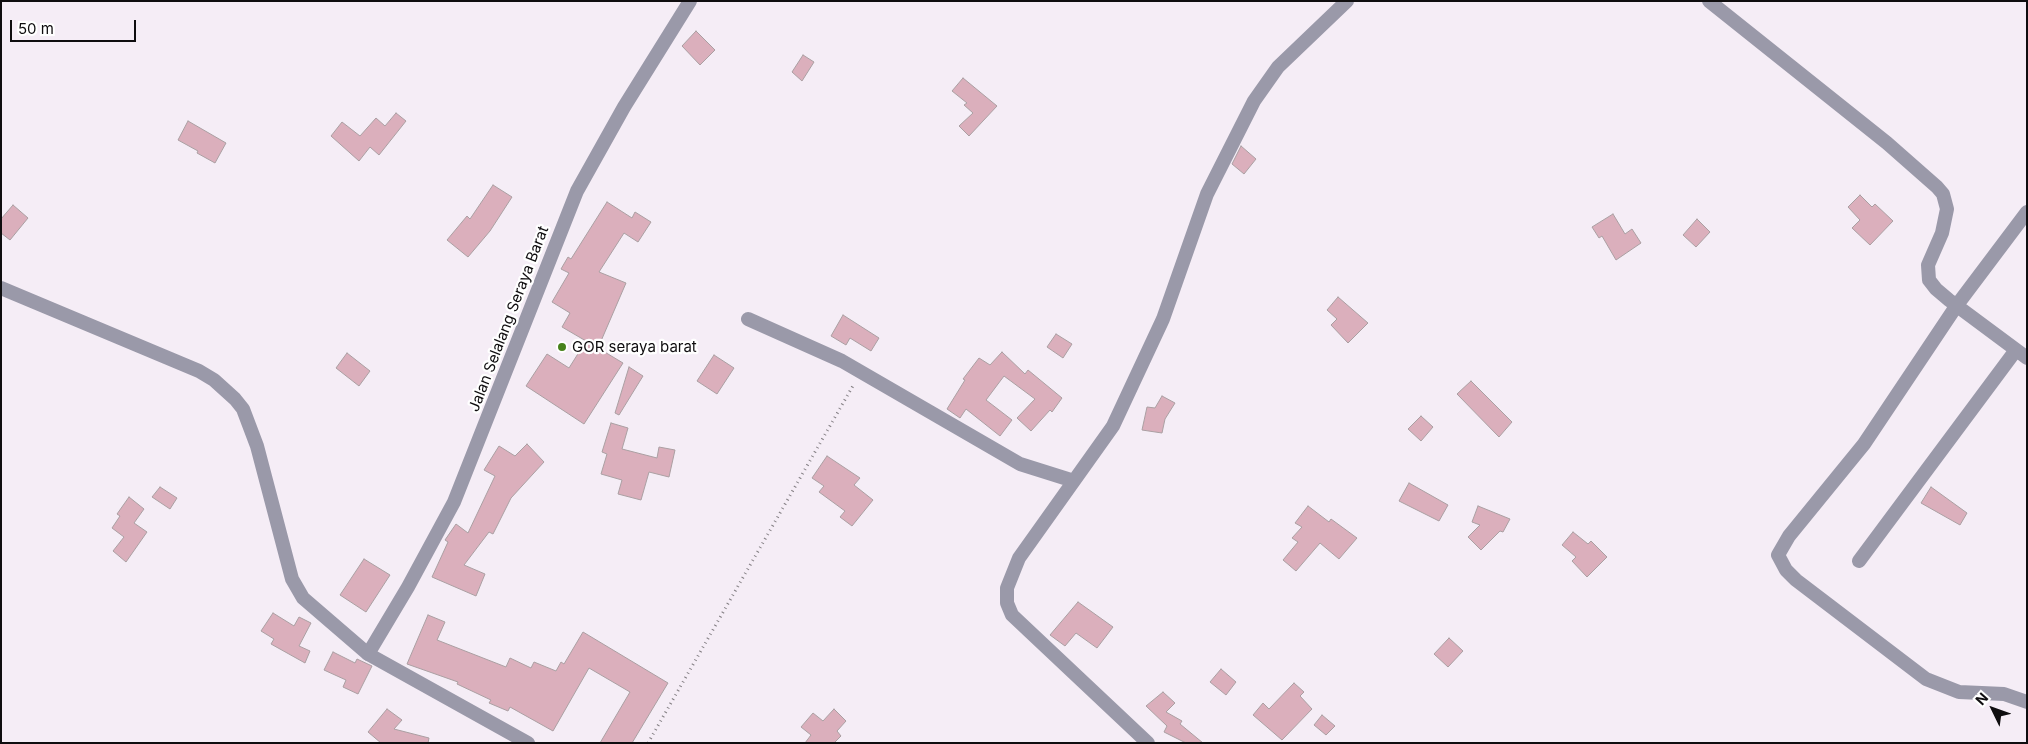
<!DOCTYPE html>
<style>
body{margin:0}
#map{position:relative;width:2028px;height:744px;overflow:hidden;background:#f5edf6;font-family:Inter,sans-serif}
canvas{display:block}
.frame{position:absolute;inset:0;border:2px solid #0f0d0f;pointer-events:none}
.north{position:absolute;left:1968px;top:684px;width:50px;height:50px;-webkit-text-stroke:4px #fff;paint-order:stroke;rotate:312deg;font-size:14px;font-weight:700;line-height:20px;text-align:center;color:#0f0d0f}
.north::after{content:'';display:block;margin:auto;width:18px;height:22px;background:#0f0d0f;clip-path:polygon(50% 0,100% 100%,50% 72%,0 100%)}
.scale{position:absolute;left:10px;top:20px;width:126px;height:22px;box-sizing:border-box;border:2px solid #0f0d0f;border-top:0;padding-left:6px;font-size:15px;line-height:18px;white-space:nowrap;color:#0f0d0f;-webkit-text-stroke:4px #fff;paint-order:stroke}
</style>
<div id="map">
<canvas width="2028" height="744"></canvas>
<div class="frame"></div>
<div class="north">N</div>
<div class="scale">50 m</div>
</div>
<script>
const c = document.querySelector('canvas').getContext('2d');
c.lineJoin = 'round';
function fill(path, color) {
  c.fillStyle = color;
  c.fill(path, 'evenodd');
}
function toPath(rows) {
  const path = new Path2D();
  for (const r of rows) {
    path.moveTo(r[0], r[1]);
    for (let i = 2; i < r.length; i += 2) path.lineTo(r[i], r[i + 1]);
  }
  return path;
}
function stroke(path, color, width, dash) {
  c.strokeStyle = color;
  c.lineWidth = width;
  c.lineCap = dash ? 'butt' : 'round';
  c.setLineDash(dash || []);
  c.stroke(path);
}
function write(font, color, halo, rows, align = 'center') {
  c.font = font + ' Inter,sans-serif';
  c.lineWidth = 4.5;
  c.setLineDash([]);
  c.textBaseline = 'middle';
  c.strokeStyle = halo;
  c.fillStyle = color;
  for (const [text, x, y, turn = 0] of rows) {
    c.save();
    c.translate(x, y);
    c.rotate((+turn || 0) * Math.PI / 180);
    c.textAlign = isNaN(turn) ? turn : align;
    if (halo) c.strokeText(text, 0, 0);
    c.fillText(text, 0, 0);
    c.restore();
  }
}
const building = toPath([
 [696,31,715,50,700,65,682,46,696,31],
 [803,55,814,62,802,81,792,72,803,55],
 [963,78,997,106,969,136,959,126,973,113,964,105,967,103,952,91,963,78],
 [396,113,406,121,379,155,370,147,359,161,331,136,342,122,360,136,376,118,385,126,396,113],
 [188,121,226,143,215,163,197,153,198,151,178,140,188,121],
 [1241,146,1256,159,1244,174,1232,164,1241,146],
 [493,185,512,197,490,231,468,257,447,240,467,216,470,219,493,185],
 [1860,195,1872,207,1875,204,1893,221,1870,245,1852,228,1860,220,1848,207,1860,195],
 [607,202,632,218,635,212,651,222,638,242,624,233,599,272,626,283,598,348,623,363,584,424,526,386,547,354,569,368,586,341,562,327,570,313,552,302,569,273,561,269,568,257,571,259,607,202],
 [13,205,28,218,10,240,1,233,1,219,13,205],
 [1613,214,1625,234,1632,229,1641,243,1616,260,1602,236,1599,238,1592,227,1613,214],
 [1697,219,1710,232,1696,247,1683,235,1697,219],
 [1338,297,1368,323,1348,343,1331,325,1337,319,1327,310,1338,297],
 [843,315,879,338,871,351,850,338,846,345,831,336,843,315],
 [1056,334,1072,344,1063,358,1047,347,1056,334],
 [1002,352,1025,374,1028,370,1062,398,1052,412,1050,410,1031,431,1017,418,1035,399,1004,376,986,400,1012,420,1000,436,966,409,960,418,947,409,965,380,963,379,979,358,990,365,1002,352],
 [347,353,370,371,359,386,336,368,347,353],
 [714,355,734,368,717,394,697,381,714,355],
 [629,367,643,376,619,415,615,413,629,367],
 [1471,381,1512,422,1499,437,1457,394,1471,381],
 [1162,396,1175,403,1165,419,1162,433,1142,430,1147,407,1155,408,1162,396],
 [1421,416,1433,427,1421,441,1408,429,1421,416],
 [611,423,628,428,622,449,657,458,659,447,675,450,669,477,649,472,641,500,618,494,622,480,601,474,607,454,602,452,611,423],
 [527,444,544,462,511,498,493,534,489,532,464,565,485,574,476,596,432,577,448,542,445,540,456,524,468,533,495,476,484,470,499,446,515,456,527,444],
 [827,456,860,478,854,485,873,500,852,526,840,517,845,511,819,492,824,486,812,478,827,456],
 [1409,483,1448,505,1439,521,1399,501,1409,483],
 [160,487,177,498,170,509,152,497,160,487],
 [1931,487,1967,513,1960,525,1921,503,1931,487],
 [129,497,144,509,134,523,147,532,126,562,113,551,124,537,112,528,120,516,117,514,129,497],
 [1308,506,1329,522,1331,519,1357,538,1339,559,1320,543,1296,571,1283,560,1298,542,1292,538,1302,527,1295,523,1308,506],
 [1478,506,1510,519,1503,532,1500,531,1481,550,1468,537,1480,525,1472,522,1478,506],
 [1573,532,1588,544,1591,541,1607,557,1587,577,1572,561,1576,557,1562,545,1573,532],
 [364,559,390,575,366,612,340,595,364,559],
 [1078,602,1113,627,1097,648,1076,633,1065,646,1050,635,1078,602],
 [273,613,294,626,299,617,311,623,299,646,310,651,305,663,271,644,274,639,261,631,273,613],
 [428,615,445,622,437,640,506,667,510,658,531,668,534,662,556,671,561,662,564,664,583,632,668,683,632,743,600,743,630,692,589,668,553,731,510,707,508,711,489,703,491,700,457,684,458,682,407,664,428,615],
 [1449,638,1463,651,1448,667,1434,654,1449,638],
 [333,652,355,663,357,659,372,666,358,694,343,687,346,680,324,670,333,652],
 [1221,669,1236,682,1226,695,1210,682,1221,669],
 [1294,683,1304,692,1300,696,1312,709,1282,740,1253,715,1263,703,1269,709,1294,683],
 [1163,692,1175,703,1166,712,1182,721,1180,724,1203,743,1186,743,1164,732,1167,726,1146,706,1163,692],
 [387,709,402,720,394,729,429,738,428,743,381,743,368,732,387,709],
 [834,709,846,721,837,731,841,736,834,743,805,743,811,735,801,727,813,713,823,721,834,709],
 [1322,715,1335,726,1326,735,1314,725,1322,715]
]);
fill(building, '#dbafbc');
stroke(building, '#aa9fa2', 1);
stroke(toPath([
 [648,743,854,384]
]), '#858085', 3, [1, 4]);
stroke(toPath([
 [1709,1,1887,143,1937,187,1943,194,1947,209,1942,233,1928,265,1929,280,1936,289,1949,300,2027,358],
 [2027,212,1957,305,1864,444,1789,536,1778,555,1786,570,1796,580,1926,679,1959,692,2004,694,2027,702],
 [1,288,199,371,214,380,235,399,243,409,257,446,292,579,303,598,368,654],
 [748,319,842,361,1020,464,1074,481],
 [1859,561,2016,350],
 [1148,743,1012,615,1007,603,1007,588,1019,558,1113,426,1163,319,1207,194,1254,101,1278,67,1347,1]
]), '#9a99a9', 14);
stroke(toPath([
 [528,743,368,654,408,587,454,502,577,191,624,107,690,1]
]), '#9a99a9', 14);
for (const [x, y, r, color] of [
 [562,347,5,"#47811b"]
]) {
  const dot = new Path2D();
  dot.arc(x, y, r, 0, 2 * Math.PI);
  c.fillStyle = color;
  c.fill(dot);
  stroke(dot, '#fff', 2);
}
write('15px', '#0f0d0f', '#fff', [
 ["Jalan Selalang Seraya Barat",509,319,-69]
]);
write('15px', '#0f0d0f', '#fff', [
 ["GOR seraya barat",572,347]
], 'left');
</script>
